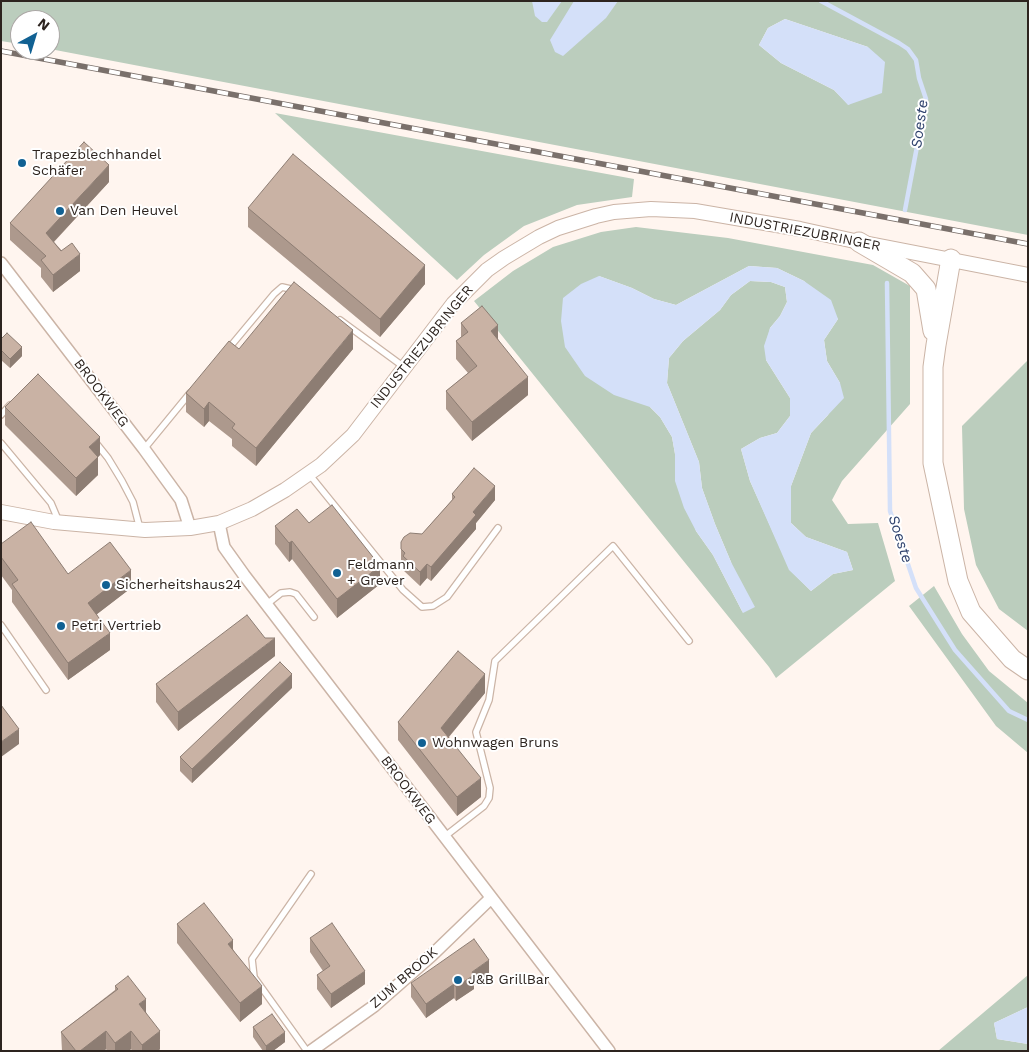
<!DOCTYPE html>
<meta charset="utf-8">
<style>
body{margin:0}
#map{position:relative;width:1029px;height:1052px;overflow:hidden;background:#fff5ef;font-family:"Work Sans",sans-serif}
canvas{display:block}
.frame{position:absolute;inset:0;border:2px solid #2d241f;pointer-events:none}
.north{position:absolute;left:10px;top:10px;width:50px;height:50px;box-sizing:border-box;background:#fff;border:1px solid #aba7a5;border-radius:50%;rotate:39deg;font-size:14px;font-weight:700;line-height:20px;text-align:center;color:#2d241f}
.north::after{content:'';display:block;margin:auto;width:18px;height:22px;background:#116193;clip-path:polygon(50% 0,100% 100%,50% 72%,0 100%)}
</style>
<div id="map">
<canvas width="1029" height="1052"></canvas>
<div class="frame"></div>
<div class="north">N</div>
</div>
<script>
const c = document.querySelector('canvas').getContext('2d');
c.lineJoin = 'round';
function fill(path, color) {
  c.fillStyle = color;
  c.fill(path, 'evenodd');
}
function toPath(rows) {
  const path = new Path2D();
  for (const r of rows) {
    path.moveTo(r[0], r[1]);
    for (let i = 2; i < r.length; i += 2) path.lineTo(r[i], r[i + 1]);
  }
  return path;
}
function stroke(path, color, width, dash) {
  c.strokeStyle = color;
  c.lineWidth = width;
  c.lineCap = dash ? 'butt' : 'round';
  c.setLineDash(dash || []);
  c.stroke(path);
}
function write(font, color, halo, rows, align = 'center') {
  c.font = font + ' "Work Sans",sans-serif';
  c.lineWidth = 4;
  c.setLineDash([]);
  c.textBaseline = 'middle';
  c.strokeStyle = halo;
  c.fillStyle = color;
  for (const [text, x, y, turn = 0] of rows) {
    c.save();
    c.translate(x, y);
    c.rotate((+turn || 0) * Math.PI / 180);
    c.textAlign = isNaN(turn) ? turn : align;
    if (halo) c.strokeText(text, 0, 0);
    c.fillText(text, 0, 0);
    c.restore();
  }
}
fill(toPath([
 [1,1,1028,1,1028,235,50,49,50,20,20,20,20,44,1,41],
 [785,19,868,47,849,105,834,90,781,63,759,45,768,28],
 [275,113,634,179,632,197,577,205,524,226,484,255,457,280],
 [636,227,728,238,873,265,910,286,910,404,842,481,832,500,848,524,878,523,895,581,776,678,769,667,474,301,513,271,553,247,601,232],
 [749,266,777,268,804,281,838,319,824,340,827,361,840,383,828,415,811,433,791,486,791,523,806,537,847,552,853,570,833,574,811,591,790,570,750,481,741,449,760,438,777,433,790,416,790,398,766,360,770,328,780,316,787,302,785,287,771,282,750,281,731,295,720,310,683,341,669,358,667,383,699,462,702,488,715,524,731,562,743,613,713,555,696,531,675,454,672,437,660,417,650,407,599,276,632,288,654,299,676,305],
 [1028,360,1028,631,999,609,976,565,964,509,962,426],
 [934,586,962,634,989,671,1028,703,1028,753,996,726,909,606],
 [1028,975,1028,1007,994,1023,997,1039,1028,1044,1028,1051,938,1051]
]), '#bbcdbd');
fill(toPath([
 [532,1,562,1,547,22,542,22,535,16],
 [574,1,618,1,606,18,563,56,555,52,550,40],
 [785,19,868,47,885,62,882,93,848,105,834,90,781,63,759,45,768,28],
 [749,266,777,268,804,281,831,300,838,319,824,340,827,361,840,383,844,398,811,433,791,486,791,523,806,537,847,552,853,570,833,574,811,591,789,570,750,481,741,449,760,438,777,433,790,416,790,398,766,360,764,346,770,328,780,316,787,302,785,287,771,282,750,281,731,295,720,310,683,341,669,358,667,383,699,462,702,488,715,524,731,562,755,607,743,613,713,555,696,531,684,508,675,481,675,454,672,437,660,417,650,407,614,395,585,376,565,347,561,321,563,298,581,284,599,276,632,288,654,299,676,305],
 [1028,1007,1028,1044,997,1039,994,1023]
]), '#d4e0f9');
stroke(toPath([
 [821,1,899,43,908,49,916,60,919,78,926,99,905,210],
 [887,283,890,511,916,588,955,650,1009,711,1028,720]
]), '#d4e0f9', 4.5);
const service = toPath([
 [340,320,404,367],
 [229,348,274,294,282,287,295,290],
 [1,415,10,405],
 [1,443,51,503,59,522],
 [96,443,108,458,122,481,133,502,140,529],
 [144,449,190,393],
 [309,474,403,590,422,607,433,606,447,597,498,528],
 [267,604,281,593,290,592,296,594,314,617],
 [1,625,46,690],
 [444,837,484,806,489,798,490,788,476,732,489,700,495,661,613,546,689,641],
 [307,1051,254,977,252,959,311,874]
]);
const minor = toPath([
 [1,263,144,449,181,500,190,528],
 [219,523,224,547,244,575,609,1051],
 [311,1051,374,1006,432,955,491,898]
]);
const tertiary = toPath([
 [1,512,54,522,145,530,190,528,219,523,252,509,285,490,321,465,353,435,453,304,487,270,504,258,539,237,558,228,596,216,614,212,651,209,695,211,800,229,859,242,1028,275]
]);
const trunk = toPath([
 [859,242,912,273,926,289,933,331],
 [951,259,936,345,933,367,933,463,958,581,971,612,1012,659,1028,670]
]);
stroke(service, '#cbb4a6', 8);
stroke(minor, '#cbb4a6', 14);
stroke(tertiary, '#cbb4a6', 16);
stroke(trunk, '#cbb4a6', 21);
stroke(service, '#fff', 5.5);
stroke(minor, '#fff', 11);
stroke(tertiary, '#fff', 14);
stroke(trunk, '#fff', 19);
const rail = toPath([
 [1,51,1028,244]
]);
stroke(rail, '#7a706b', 5.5);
stroke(rail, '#fff', 4, [11]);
fill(toPath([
 [109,182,54,242,80,271,53,292,41,277,41,268,10,240,10,223],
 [248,208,425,284,380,337,248,227],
 [461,323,498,339,528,395,472,441,446,409,446,391,468,373,456,359,456,341,461,337],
 [1,339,22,356,10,368,1,360],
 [239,349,353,349,256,466,232,446,232,439,209,421,204,427,186,412,186,393],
 [5,407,100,455,98,457,98,475,76,496,5,425],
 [452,494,495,500,476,523,476,529,431,581,427,578,420,586,403,570,403,565,401,563,401,542,422,534,452,500],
 [309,523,380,584,337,618,292,559,289,562,275,544,275,526],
 [1,544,68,574,131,588,97,614,110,650,68,680,12,602,12,590,1,575],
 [275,656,178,731,156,702,156,684],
 [292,688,192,783,180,771,180,757],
 [485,693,449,737,481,797,457,816,398,740,398,722],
 [177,924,233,949,262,1004,240,1022,177,943],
 [310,938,365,984,331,1008,317,989,317,975,323,971,310,952],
 [489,974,474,985,474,989,456,1001,454,998,426,1018,411,997,411,983],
 [115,986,146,1012,160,1049,158,1051,132,1051,131,1049,129,1051,107,1051,106,1049,104,1051,62,1051,61,1032,115,990],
 [253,1027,285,1042,273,1051,263,1051,253,1037]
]), '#ad998d');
fill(toPath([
 [109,165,109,182,46,250,46,233],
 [80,254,80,271,53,292,53,275],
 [425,265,425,284,380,337,380,319],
 [498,325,498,344,491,331],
 [353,330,353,349,256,466,256,448],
 [22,347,22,356,10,368,10,359],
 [528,377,528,395,472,441,472,422],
 [209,402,209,421,204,427,204,409],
 [100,437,100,455,98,457,98,475,76,496,76,478,89,447],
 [495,486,495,500,476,523,476,529,431,581,431,567,473,512],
 [292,541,292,559,289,562,289,543],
 [427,564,427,578,420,586,420,572],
 [380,566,380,584,337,618,337,599],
 [131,570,131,588,88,621,88,603],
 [110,633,110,650,68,680,68,663],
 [275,638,275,656,178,731,178,712],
 [292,674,292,688,192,783,192,769],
 [485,674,485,693,441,746,441,728],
 [19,729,19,744,1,757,1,742],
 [481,778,481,797,457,816,457,797],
 [233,940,233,958,228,944],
 [489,960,489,974,474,985,474,989,456,1001,456,987,472,972],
 [365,971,365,984,331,1008,331,994],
 [454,984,454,998,426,1018,426,1004],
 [262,986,262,1004,240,1022,240,1003],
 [146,999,146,1018,139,1004],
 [106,1031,106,1049,104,1051,80,1051],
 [131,1031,131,1049,129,1051,115,1051,115,1043],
 [160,1031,160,1049,158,1051,142,1051,142,1045],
 [285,1032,285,1042,273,1051,266,1051,266,1046]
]), '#8d7d73');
const building = toPath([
 [84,142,109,165,46,233,61,251,72,243,80,254,53,275,41,260,46,256,10,223,84,142],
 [293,154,425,265,380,319,248,208,293,154],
 [294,282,353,330,256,448,232,428,235,424,209,402,204,409,186,393,229,341,239,349,294,282],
 [482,306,498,325,491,331,528,377,472,422,446,391,477,366,456,341,468,332,461,323,482,306],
 [7,333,22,347,10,359,1,350,1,339,7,333],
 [38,374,100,437,89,447,98,457,76,478,5,407,38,374],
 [474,468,495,486,473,512,476,515,431,567,427,564,420,572,403,556,405,553,401,549,401,542,404,537,410,533,422,534,455,497,452,494,474,468],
 [332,505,380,566,337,599,292,541,289,543,275,526,297,509,309,523,332,505],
 [31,522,68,574,110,542,131,570,88,603,110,633,68,663,12,584,18,580,1,557,1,544,31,522],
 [247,615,265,638,275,638,178,712,156,684,247,615],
 [458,651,485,674,441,728,481,778,457,797,398,722,458,651],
 [280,662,292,674,192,769,180,757,280,662],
 [1,705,19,729,1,742,1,705],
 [204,903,233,940,228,944,262,986,240,1003,177,924,204,903],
 [332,923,365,971,331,994,317,975,330,966,310,938,332,923],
 [474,939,489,960,472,972,474,975,456,987,454,984,426,1004,411,983,474,939],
 [128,976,146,999,139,1004,160,1031,142,1045,131,1031,115,1043,106,1031,80,1051,76,1051,61,1032,118,989,115,986,128,976],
 [272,1014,285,1032,266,1046,253,1027,272,1014]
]);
fill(building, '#c9b2a4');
stroke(building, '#8d7d73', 1);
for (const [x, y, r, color] of [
 [22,163,5,"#116193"],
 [60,211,5,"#116193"],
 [337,573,5,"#116193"],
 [106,585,5,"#116193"],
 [61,626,5,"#116193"],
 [422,743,5,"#116193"],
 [458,980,5,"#116193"]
]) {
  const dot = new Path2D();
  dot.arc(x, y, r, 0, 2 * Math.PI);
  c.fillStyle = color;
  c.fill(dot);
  stroke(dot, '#fff', 2);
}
write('14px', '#2d241f', '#fff', [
 ["Trapezblechhandel",32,155],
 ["Schäfer",32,171],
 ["Van Den Heuvel",70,211],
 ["Feldmann",347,565],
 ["+ Grever",347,581],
 ["Sicherheitshaus24",116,585],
 ["Petri Vertrieb",71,626],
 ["Wohnwagen Bruns",432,743],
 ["J&B GrillBar",468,980]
], 'left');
write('14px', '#2d241f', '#fff', [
 ["INDUSTRIEZUBRINGER",805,232,11],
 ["INDUSTRIEZUBRINGER",422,347,-51],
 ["BROOKWEG",101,393,53],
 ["BROOKWEG",408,790,53],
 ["ZUM BROOK",404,978,-41]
]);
write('italic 15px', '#30436e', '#fff', [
 ["Soeste",920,124,-82],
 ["Soeste",900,539,72]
]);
</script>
